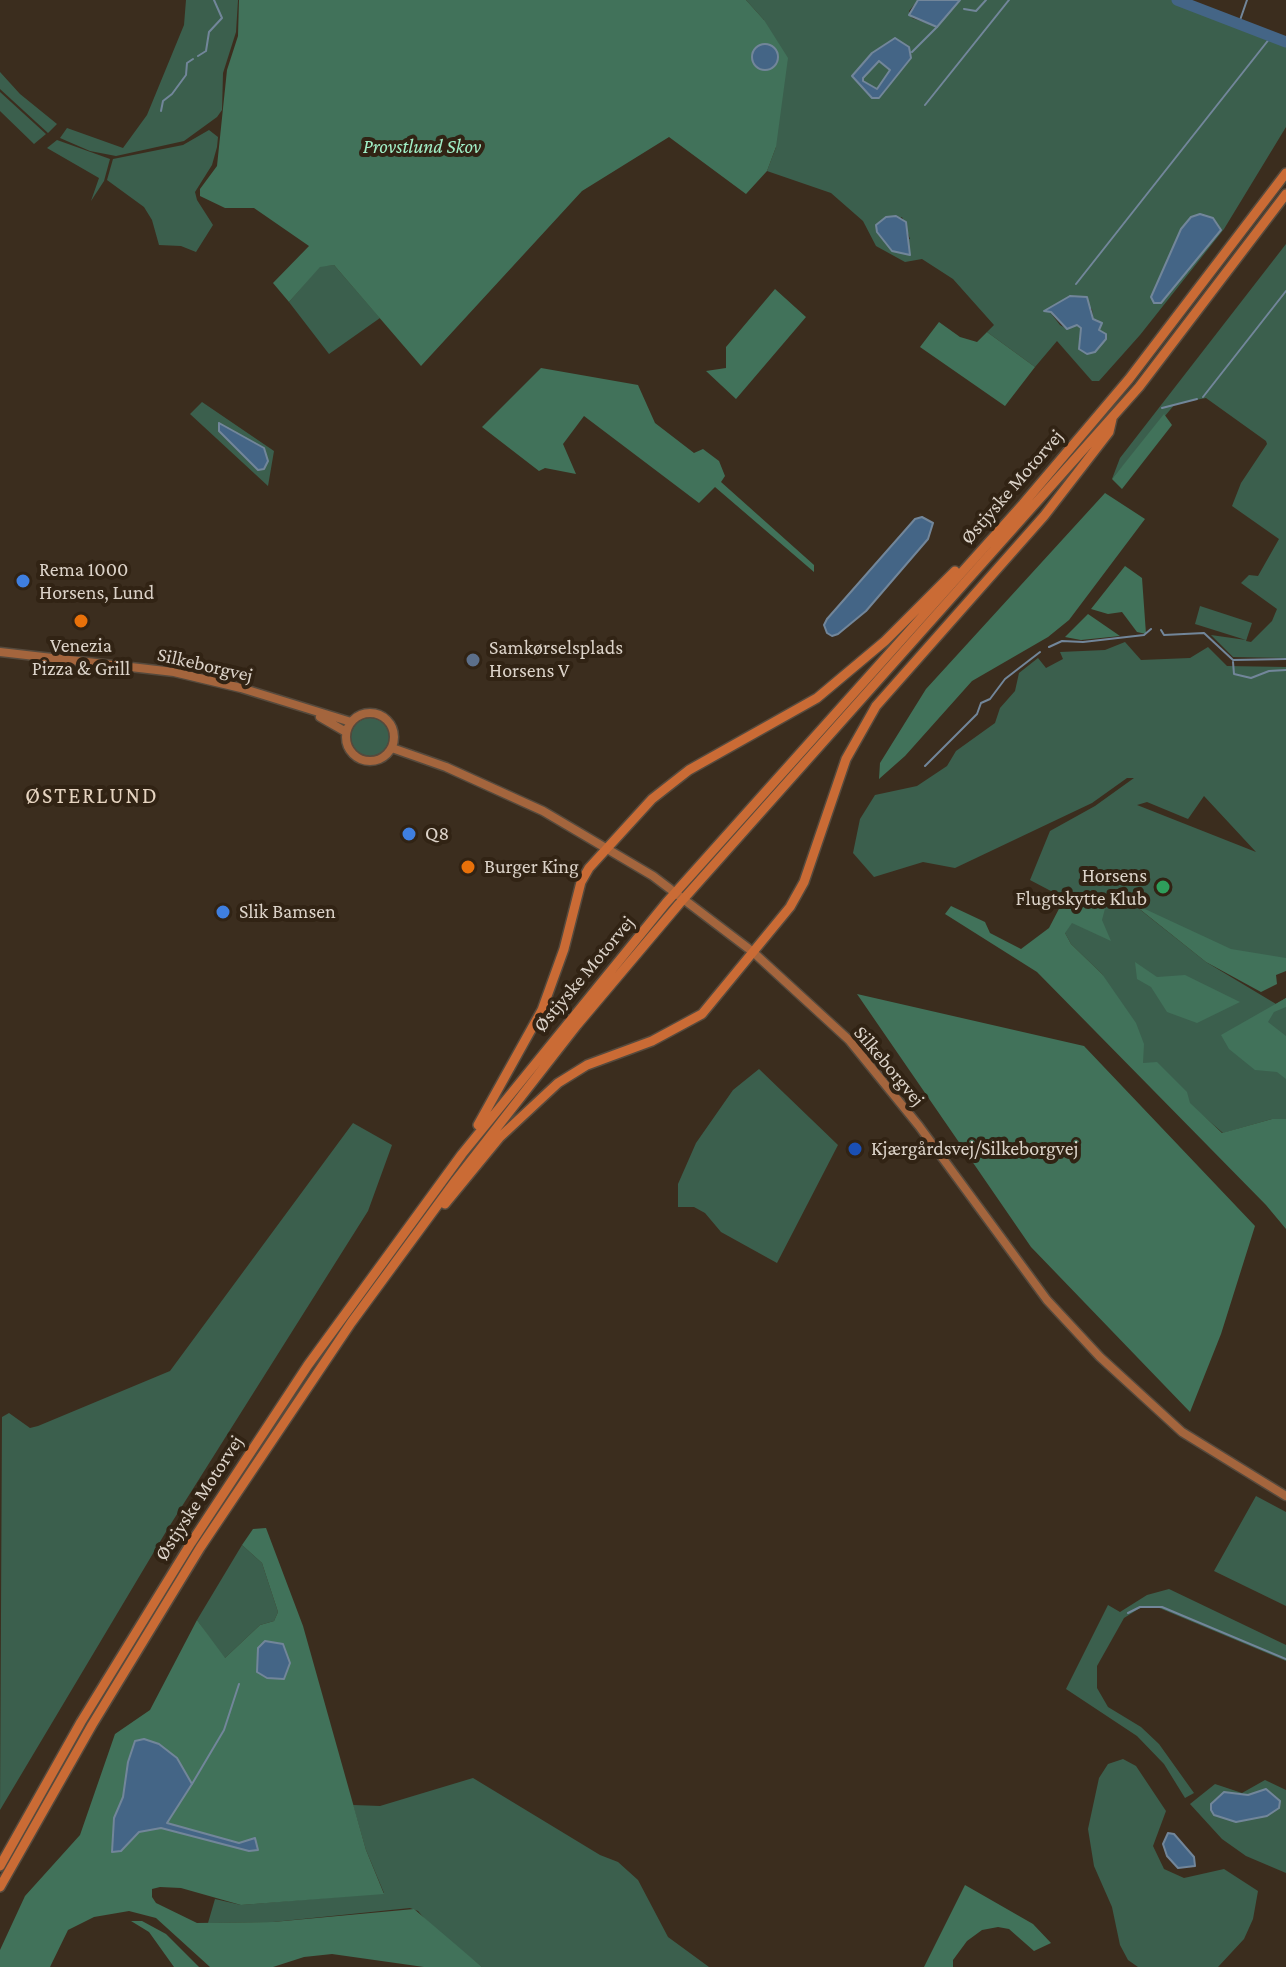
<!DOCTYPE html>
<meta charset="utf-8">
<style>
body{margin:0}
canvas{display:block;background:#3b2d1e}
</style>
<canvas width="1286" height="1967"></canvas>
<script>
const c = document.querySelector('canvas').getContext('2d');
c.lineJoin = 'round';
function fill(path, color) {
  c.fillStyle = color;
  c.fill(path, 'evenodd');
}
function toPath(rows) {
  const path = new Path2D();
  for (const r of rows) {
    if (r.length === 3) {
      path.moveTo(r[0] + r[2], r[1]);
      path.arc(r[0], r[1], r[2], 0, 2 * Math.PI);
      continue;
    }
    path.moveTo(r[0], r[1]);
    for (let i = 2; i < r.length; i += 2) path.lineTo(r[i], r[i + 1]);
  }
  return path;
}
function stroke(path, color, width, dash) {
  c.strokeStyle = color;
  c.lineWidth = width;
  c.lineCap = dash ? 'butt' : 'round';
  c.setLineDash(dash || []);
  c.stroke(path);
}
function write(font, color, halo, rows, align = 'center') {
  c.font = font + ' "Crimson Pro",serif';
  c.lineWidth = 8;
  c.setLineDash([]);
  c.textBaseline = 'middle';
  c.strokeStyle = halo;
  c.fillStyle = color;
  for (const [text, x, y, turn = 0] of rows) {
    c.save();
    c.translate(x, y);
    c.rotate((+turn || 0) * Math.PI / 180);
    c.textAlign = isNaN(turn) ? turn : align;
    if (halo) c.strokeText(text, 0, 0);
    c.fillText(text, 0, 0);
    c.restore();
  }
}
fill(toPath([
 [186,0,238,0,236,32,223,73,222,110,217,117,184,141,116,156,90,151,60,138,67,128,123,148,147,115,184,25],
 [746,0,918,0,909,11,912,18,932,25,960,0,1173,0,1286,44,1286,127,1224,229,1140,335,1099,381,1092,381,1057,341,1035,367,987,332,994,325,953,279,922,259,905,262,876,246,863,221,831,193,767,171,776,147,764,20],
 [902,217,910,239,886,244,877,232],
 [1070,296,1092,309,1093,319,1098,320,1099,330,1079,344,1081,328,1073,323,1067,329,1060,325,1049,311],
 [0,72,20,94,57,124,48,133,0,89],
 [0,92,46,134,34,144,0,111],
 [209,130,218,137,217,147,212,165,195,192,197,200,213,225,196,252,181,246,159,245,152,220,144,207,107,180,113,159,183,145],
 [57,140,110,159,104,181,91,201,99,178,47,148],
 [1286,244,1286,658,1233,657,1211,635,1246,640,1195,624,1200,606,1252,623,1246,641,1251,642,1272,621,1277,609,1241,583,1249,575,1258,576,1279,539,1232,506,1241,483,1267,444,1266,441,1206,398,1175,404,1112,479,1120,458],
 [334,265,380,318,329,354,289,302,320,266],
 [202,402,274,451,268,486,190,414],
 [1125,642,1141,660,1190,658,1208,647,1227,666,1286,667,1286,969,1272,973,1138,908,1206,962,1276,1004,1286,998,1286,1119,1272,1119,1223,1133,1142,1063,1102,974,1071,944,1065,933,1065,922,1102,898,1068,900,1030,880,1050,831,1095,806,1134,778,1127,778,1092,803,955,868,923,862,874,877,853,853,860,819,875,795,917,786,947,766,956,751,995,723,1000,708,1015,691,1019,673,1038,658,1046,668,1063,659,1060,652,1105,650],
 [1204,796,1256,852,1137,805,1147,802,1188,819],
 [370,737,19],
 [759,1069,838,1145,777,1263,721,1232,705,1213,694,1207,678,1207,678,1184,696,1143,733,1090],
 [353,1123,392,1145,368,1211,167,1530,0,1810,2,1417,9,1413,30,1428,38,1426,170,1371],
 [1256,1496,1286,1512,1286,1606,1214,1571],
 [242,1545,262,1563,278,1612,274,1621,260,1625,224,1659,197,1620],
 [1169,1589,1286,1645,1286,1661,1157,1607,1140,1608,1124,1618,1097,1666,1097,1688,1108,1707,1141,1727,1159,1744,1194,1793,1185,1798,1164,1764,1137,1736,1066,1689,1108,1605,1120,1612,1147,1595],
 [1123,1759,1136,1766,1166,1811,1153,1846,1164,1869,1184,1878,1224,1869,1258,1891,1253,1919,1244,1939,1218,1967,1138,1967,1128,1960,1120,1945,1112,1907,1094,1866,1088,1829,1099,1778,1108,1764],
 [473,1778,600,1855,618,1862,638,1880,668,1937,709,1967,482,1967,430,1925,418,1911,410,1908,273,1922,208,1923,215,1899,241,1905,384,1893,366,1850,353,1805,380,1806],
 [1265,1780,1286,1790,1286,1873,1246,1856,1222,1839,1190,1804,1215,1784,1242,1793]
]), '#3b5f4d');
fill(toPath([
 [239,0,746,0,764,20,788,58,776,147,767,171,746,194,669,137,582,191,421,366,334,265,320,267,289,302,273,283,309,246,254,208,225,208,200,196,200,189,217,166,227,70,238,36],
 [775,289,806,317,736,399,706,371,726,368,726,347],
 [939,322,960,337,977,342,987,332,1035,367,1005,406,920,347],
 [541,368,638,385,655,423,694,453,703,449,719,461,725,476,721,482,814,565,814,572,715,487,699,503,584,416,563,444,576,474,545,468,539,471,482,427],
 [1164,414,1172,425,1122,489,1112,479],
 [1105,493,1145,519,1069,620,1048,637,972,681,905,756,879,779,880,763,926,689],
 [1125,566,1142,578,1146,634,1137,632,1122,612,1108,614,1091,609],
 [1088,614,1120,636,1081,640,1065,637],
 [1107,901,1102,920,1111,941,1072,923,1065,933,1071,944,1102,974,1136,1023,1144,1044,1143,1063,1157,1062,1187,1092,1190,1103,1222,1133,1272,1119,1286,1119,1286,1229,1266,1205,1037,972,945,914,951,906,985,922,990,933,1021,949,1049,928,1062,903,1072,909],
 [1132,903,1231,949,1286,958,1286,971,1276,975,1277,984,1261,992,1206,962],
 [1135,962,1157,977,1185,975,1240,1002,1197,1023,1167,1012,1151,987,1137,979],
 [857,994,1084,1046,1255,1226,1221,1334,1190,1412,1031,1247],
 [1286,998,1286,1007,1274,1012,1268,1022,1286,1036,1286,1079,1277,1072,1255,1070,1229,1049,1221,1035],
 [266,1528,303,1626,366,1850,384,1894,241,1905,181,1888,160,1887,152,1889,152,1897,156,1903,197,1923,273,1922,414,1909,482,1967,424,1967,332,1954,304,1957,273,1967,210,1967,156,1918,129,1911,94,1917,68,1930,50,1967,0,1967,0,1950,25,1896,80,1835,115,1734,150,1710,197,1620,225,1658,260,1625,274,1621,278,1612,262,1563,242,1545,253,1529],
 [265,1641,283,1644,275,1679,257,1664],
 [965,1885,1033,1924,1051,1943,1034,1951,1009,1929,998,1927,982,1930,967,1941,953,1960,953,1967,924,1967],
 [131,1921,142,1921,166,1934,199,1967,174,1967,149,1932]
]), '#41725a');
const water = toPath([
 [918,0,960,0,937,27,909,15,918,0],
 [895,38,909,47,911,58,879,98,872,98,852,76,872,53,895,38],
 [879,61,890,70,877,89,863,81,863,78,879,61],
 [765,57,13],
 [1200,214,1213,218,1221,230,1161,303,1154,303,1151,297,1181,229,1191,217,1200,214],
 [886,217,896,216,906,222,910,255,892,251,877,232,876,225,886,217],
 [1070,296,1087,297,1093,319,1102,323,1099,330,1106,334,1106,339,1095,352,1087,354,1079,349,1081,328,1077,325,1067,329,1051,312,1044,311,1070,296],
 [219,423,264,448,268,461,264,469,258,470,219,431,219,423],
 [922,517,933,523,928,539,866,611,838,634,832,636,827,633,824,625,827,619,915,519,922,517],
 [265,1641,283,1644,290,1663,284,1679,267,1678,257,1672,258,1648,265,1641],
 [144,1739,159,1744,177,1758,192,1784,167,1823,239,1843,255,1838,258,1850,249,1851,161,1828,139,1832,121,1851,112,1852,114,1818,123,1797,128,1762,135,1741,144,1739],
 [1266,1789,1280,1801,1279,1808,1267,1816,1236,1822,1214,1815,1211,1810,1211,1804,1224,1792,1248,1795,1266,1789],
 [1168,1833,1174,1834,1194,1857,1195,1866,1178,1868,1167,1856,1163,1844,1168,1833]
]);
fill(water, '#446586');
stroke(water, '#72869a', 2);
stroke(toPath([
 [1186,5,1187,0],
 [964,9,976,11,986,0],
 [1238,26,1247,0],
 [912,52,937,27],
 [198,56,206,51,209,32,222,18,214,0],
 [925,105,1009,0],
 [161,111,163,101,172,94,186,75,187,63,193,59],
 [1076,284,1270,38],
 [1203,397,1286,291],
 [1162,408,1197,399],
 [1161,630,1164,635,1204,633,1233,660,1286,659],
 [1049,647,1062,641,1083,642,1144,635,1151,629],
 [1233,662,1234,674,1251,678,1269,671,1286,670],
 [925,766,977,714,981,703,990,699,1005,679,1040,652],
 [1128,1613,1140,1607,1162,1607,1286,1659],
 [192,1784,224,1730,239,1684]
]), '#72869a', 2);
stroke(toPath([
 [1177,0,1286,42]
]), '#446586', 11);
const primary = toPath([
 [0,652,174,672,241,688,351,722],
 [370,737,24],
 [320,717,346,732],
 [392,748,446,767,543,811,653,876,753,952,849,1040,919,1126,1047,1300,1100,1357,1182,1432,1286,1496]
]);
const motorway = toPath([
 [478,1125,542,1010,564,949,581,882,589,868,652,799,689,770,817,698,885,641,955,571],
 [445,1204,500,1137,558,1083,587,1065,652,1041,702,1014,790,907,804,882,846,759,876,706,1044,516,1109,432,1112,419],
 [0,1866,81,1722,191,1543,308,1365,462,1154,666,903,1023,504,1129,379,1286,173],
 [0,1887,92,1725,200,1548,351,1323,456,1180,577,1025,679,904,1139,387,1286,194]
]);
stroke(primary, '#564a3d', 11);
stroke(motorway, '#564a3d', 12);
stroke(primary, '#a4653d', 8);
stroke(motorway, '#ca6b35', 9);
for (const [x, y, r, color] of [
 [23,581,8,"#3f7fe0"],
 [81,621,8,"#e8710a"],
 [473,660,8,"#5c6f8a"],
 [409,834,8,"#3f7fe0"],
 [468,867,8,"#e8710a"],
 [1163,887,8,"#2e9e5b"],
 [223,912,8,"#3f7fe0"],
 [855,1149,8,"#1a4fb4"]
]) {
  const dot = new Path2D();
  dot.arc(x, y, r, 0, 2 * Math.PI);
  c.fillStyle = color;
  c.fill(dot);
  stroke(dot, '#312314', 3);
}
write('italic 20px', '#a1f0c7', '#312314', [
 ["Provstlund Skov",422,147]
]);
write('20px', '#dcd3c9', '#312314', [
 ["Østjyske Motorvej",1012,487,-49],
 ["Silkeborgvej",205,665,13],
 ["Østjyske Motorvej",584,974,-50],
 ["Silkeborgvej",889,1066,50],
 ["Østjyske Motorvej",199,1498,-57]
]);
write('20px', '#dcd3c9', '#312314', [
 ["Rema 1000",39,570],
 ["Horsens, Lund",39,593],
 ["Venezia",81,646,"center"],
 ["Pizza & Grill",81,669,"center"],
 ["Samkørselsplads",489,648],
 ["Horsens V",489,671],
 ["Q8",425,834],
 ["Burger King",484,867],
 ["Horsens",1147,876,"right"],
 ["Flugtskytte Klub",1147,899,"right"],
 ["Slik Bamsen",239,912],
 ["Kjærgårdsvej/Silkeborgvej",871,1149]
], 'left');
c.letterSpacing = '2px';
write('22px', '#e6d4c1', '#312314', [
 ["ØSTERLUND",92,796]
]);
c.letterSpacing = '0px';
</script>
